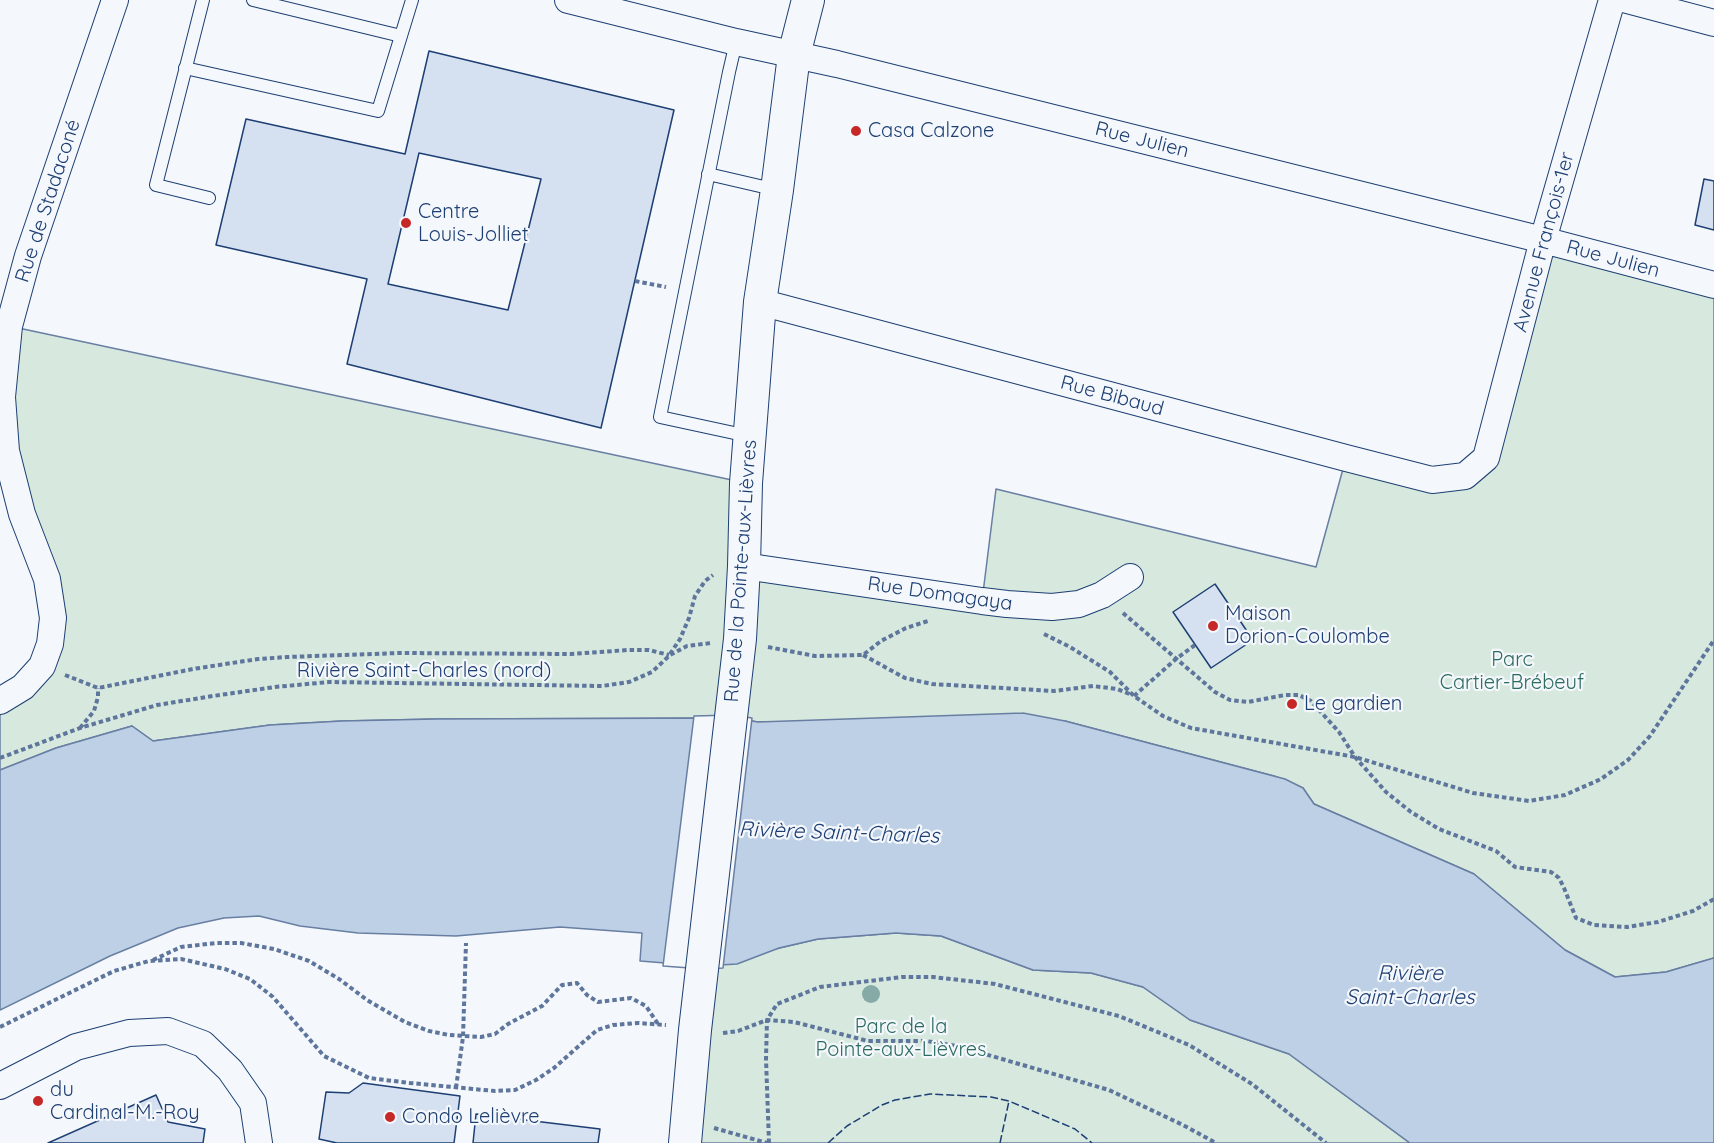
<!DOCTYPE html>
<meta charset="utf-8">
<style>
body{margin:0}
canvas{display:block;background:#f4f7fb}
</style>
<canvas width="1714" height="1143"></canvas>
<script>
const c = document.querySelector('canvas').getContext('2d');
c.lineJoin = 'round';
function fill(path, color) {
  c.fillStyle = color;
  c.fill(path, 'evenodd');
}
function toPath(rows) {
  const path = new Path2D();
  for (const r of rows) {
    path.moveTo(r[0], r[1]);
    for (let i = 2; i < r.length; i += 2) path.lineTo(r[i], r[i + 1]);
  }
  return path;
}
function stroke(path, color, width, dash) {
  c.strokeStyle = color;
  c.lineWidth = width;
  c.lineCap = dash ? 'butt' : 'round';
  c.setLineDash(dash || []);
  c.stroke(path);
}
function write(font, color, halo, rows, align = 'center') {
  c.font = font + ' Quicksand,sans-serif';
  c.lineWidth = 4.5;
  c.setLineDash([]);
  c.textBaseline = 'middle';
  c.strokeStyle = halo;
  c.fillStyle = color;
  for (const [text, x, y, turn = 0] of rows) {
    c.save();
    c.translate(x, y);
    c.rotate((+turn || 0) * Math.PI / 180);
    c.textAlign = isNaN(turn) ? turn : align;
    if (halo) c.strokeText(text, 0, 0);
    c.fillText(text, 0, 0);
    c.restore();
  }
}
const green = toPath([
 [1543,240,1714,285,1714,958,1666,972,1615,977,1565,950,1474,874,1314,804,1303,788,1274,776,1065,721,758,722,732,718,436,719,342,721,270,725,153,741,132,726,56,748,0,770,0,701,50,644,22,514,9,326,746,483,745,566,982,601,996,489,1316,567,1346,458,1432,480,1486,457,1543,240],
 [896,933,941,936,1033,970,1091,973,1143,987,1190,1020,1289,1054,1410,1143,685,1143,703,966,818,939,896,933]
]);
fill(green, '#d7e8df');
stroke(green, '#687fa3', 1.5);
const water = toPath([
 [1023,713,1065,721,1285,779,1303,788,1314,804,1474,874,1565,950,1615,977,1666,972,1714,958,1714,1143,1410,1143,1289,1054,1190,1020,1143,987,1091,973,1033,970,941,936,896,933,818,939,779,948,737,964,703,966,640,961,642,933,560,927,456,936,358,933,300,926,259,916,224,918,178,928,110,956,0,1010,0,770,56,748,132,726,153,741,270,725,342,721,436,719,732,718,758,722,1023,713]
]);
fill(water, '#bed0e5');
stroke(water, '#687fa3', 1.5);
const pier = toPath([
 [732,715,752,718,723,968,703,969,663,966,694,716,732,715]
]);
fill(pier, '#f4f7fb');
stroke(pier, '#687fa3', 1.5);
const building = toPath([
 [429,51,674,110,601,428,347,364,367,279,216,245,246,119,405,154,429,51],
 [419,153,541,179,508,310,388,284,419,153],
 [1704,179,1714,181,1714,230,1695,225,1704,179],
 [1215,584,1253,640,1211,668,1173,612,1215,584],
 [363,1083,460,1096,454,1143,337,1143,319,1139,326,1092,349,1093,363,1083],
 [156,1095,168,1122,205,1129,203,1143,48,1143,156,1095],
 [476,1114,600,1129,598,1143,473,1143,476,1114]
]);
fill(building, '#d5e0f0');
stroke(building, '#1d3f73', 1.5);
const service = toPath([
 [203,0,156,185,209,198],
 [253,0,401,36],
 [736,42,729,72,660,417,748,436],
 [185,68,378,111,412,0],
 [708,174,777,190]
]);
const minor = toPath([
 [568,0,736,42,837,64,1543,240,1714,285],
 [1627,0,1714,23],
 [760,302,1346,458,1432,480,1465,476,1486,458,1543,240,1612,0],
 [744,566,982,601,1007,604,1052,607,1079,604,1102,595,1130,577],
 [0,701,23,687,42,666,50,644,53,618,47,579,22,514,6,451,2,397,9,326,28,256,115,0],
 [0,1086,76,1047,129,1033,168,1031,203,1044,230,1070,253,1103,259,1143]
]);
const tertiary = toPath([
 [685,1143,695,1030,740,639,744,566,746,483,760,302,777,190,794,55,808,0]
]);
stroke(service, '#1d3f73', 14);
stroke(minor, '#1d3f73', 28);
stroke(tertiary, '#1d3f73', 34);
stroke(toPath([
 [635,281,666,287],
 [1123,613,1215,692,1230,700,1248,702,1285,695,1299,695,1311,701,1339,732,1355,757,1386,792,1411,812,1439,829,1496,851,1515,867,1551,872,1559,878,1564,888,1576,918,1594,925,1627,927,1658,922,1693,911,1714,899],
 [1044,634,1070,647,1110,672,1134,696,1163,716,1191,728,1355,757,1473,793,1529,801,1565,795,1601,779,1628,760,1650,736,1714,640],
 [768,647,815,656,863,655,881,641,906,628,928,621],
 [670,654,680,639,689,618,695,596,705,581,713,575],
 [863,655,905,678,932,684,1054,691,1093,686,1117,689,1132,695],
 [65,675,98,688,193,669,258,659,287,657,400,653,571,654,628,650,649,650,669,655],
 [1134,696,1176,659,1195,645],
 [80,728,94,711,98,697,98,688],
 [0,758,80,728,157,705,213,696,275,687,329,682,602,686,629,682,652,672,670,655,687,646,711,643],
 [153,960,181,947,216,943,241,943,274,949,309,961,339,979,367,1000,405,1022,429,1031,449,1035,481,1037,495,1034,508,1024,542,1006,562,985,577,983,587,995,598,1002,631,998,646,1006,658,1024],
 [0,1027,114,971,149,961,181,959,225,969,250,979,273,997,324,1056,369,1078,410,1083,495,1091,515,1090,536,1080,554,1068,597,1030,613,1025,638,1023,666,1025],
 [723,1033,738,1031,767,1020,794,1022,868,1041,926,1041,957,1046,1109,1090,1183,1125,1216,1143],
 [456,1088,463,1037,466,943],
 [714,1128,767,1143],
 [769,1143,766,1059,767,1020,777,1004,820,987,902,977,933,977,995,984,1119,1016,1189,1045,1252,1084,1326,1143]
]), '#5e769c', 4, [4.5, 3]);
stroke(service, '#f4f7fb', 12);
stroke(minor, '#f4f7fb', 26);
stroke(tertiary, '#f4f7fb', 32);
stroke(toPath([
 [828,1143,847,1126,882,1105,895,1100,930,1094,991,1097,1009,1101,1075,1129,1092,1143],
 [1000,1143,1009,1101]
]), '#1d3f73', 1.5, [8, 3]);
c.fillStyle = '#86aba6';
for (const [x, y] of [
 [871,994]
]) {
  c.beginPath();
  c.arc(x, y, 9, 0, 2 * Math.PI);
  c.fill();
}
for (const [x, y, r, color] of [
 [856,131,6,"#c62828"],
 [406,223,6,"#c62828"],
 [1213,626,6,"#c62828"],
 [1292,704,6,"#c62828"],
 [38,1101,6,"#c62828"],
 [390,1117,6,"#c62828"]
]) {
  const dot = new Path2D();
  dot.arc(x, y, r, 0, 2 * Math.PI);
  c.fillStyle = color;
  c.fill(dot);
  stroke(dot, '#f4f7fb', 2);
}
write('20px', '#1d3f73', '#f4f7fb', [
 ["Casa Calzone",868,131],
 ["Centre",418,212],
 ["Louis-Jolliet",418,235],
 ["Maison",1225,614],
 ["Dorion-Coulombe",1225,637],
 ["Le gardien",1304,704],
 ["du",50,1090],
 ["Cardinal-M.-Roy",50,1113],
 ["Condo Lelièvre",402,1117]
], 'left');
write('20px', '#1d3f73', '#f4f7fb', [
 ["Rue Julien",1142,140,14],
 ["Rue de Stadaconé",48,201,-72],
 ["Avenue François-1er",1544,242,-75],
 ["Rue Julien",1613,259,15],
 ["Rue Bibaud",1112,396,15],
 ["Rue de la Pointe-aux-Lièvres",741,571,-86],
 ["Rue Domagaya",940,594,8],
 ["Rivière Saint-Charles (nord)",424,671]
]);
write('20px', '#2c6c60', '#f4f7fb', [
 ["Parc",1512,660],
 ["Cartier-Brébeuf",1512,683],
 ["Parc de la",901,1027],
 ["Pointe-aux-Lièvres",901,1050]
]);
write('italic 21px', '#1d3f73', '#f4f7fb', [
 ["Rivière Saint-Charles",839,833,2],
 ["Rivière",1410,974],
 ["Saint-Charles",1410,998]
]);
</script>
